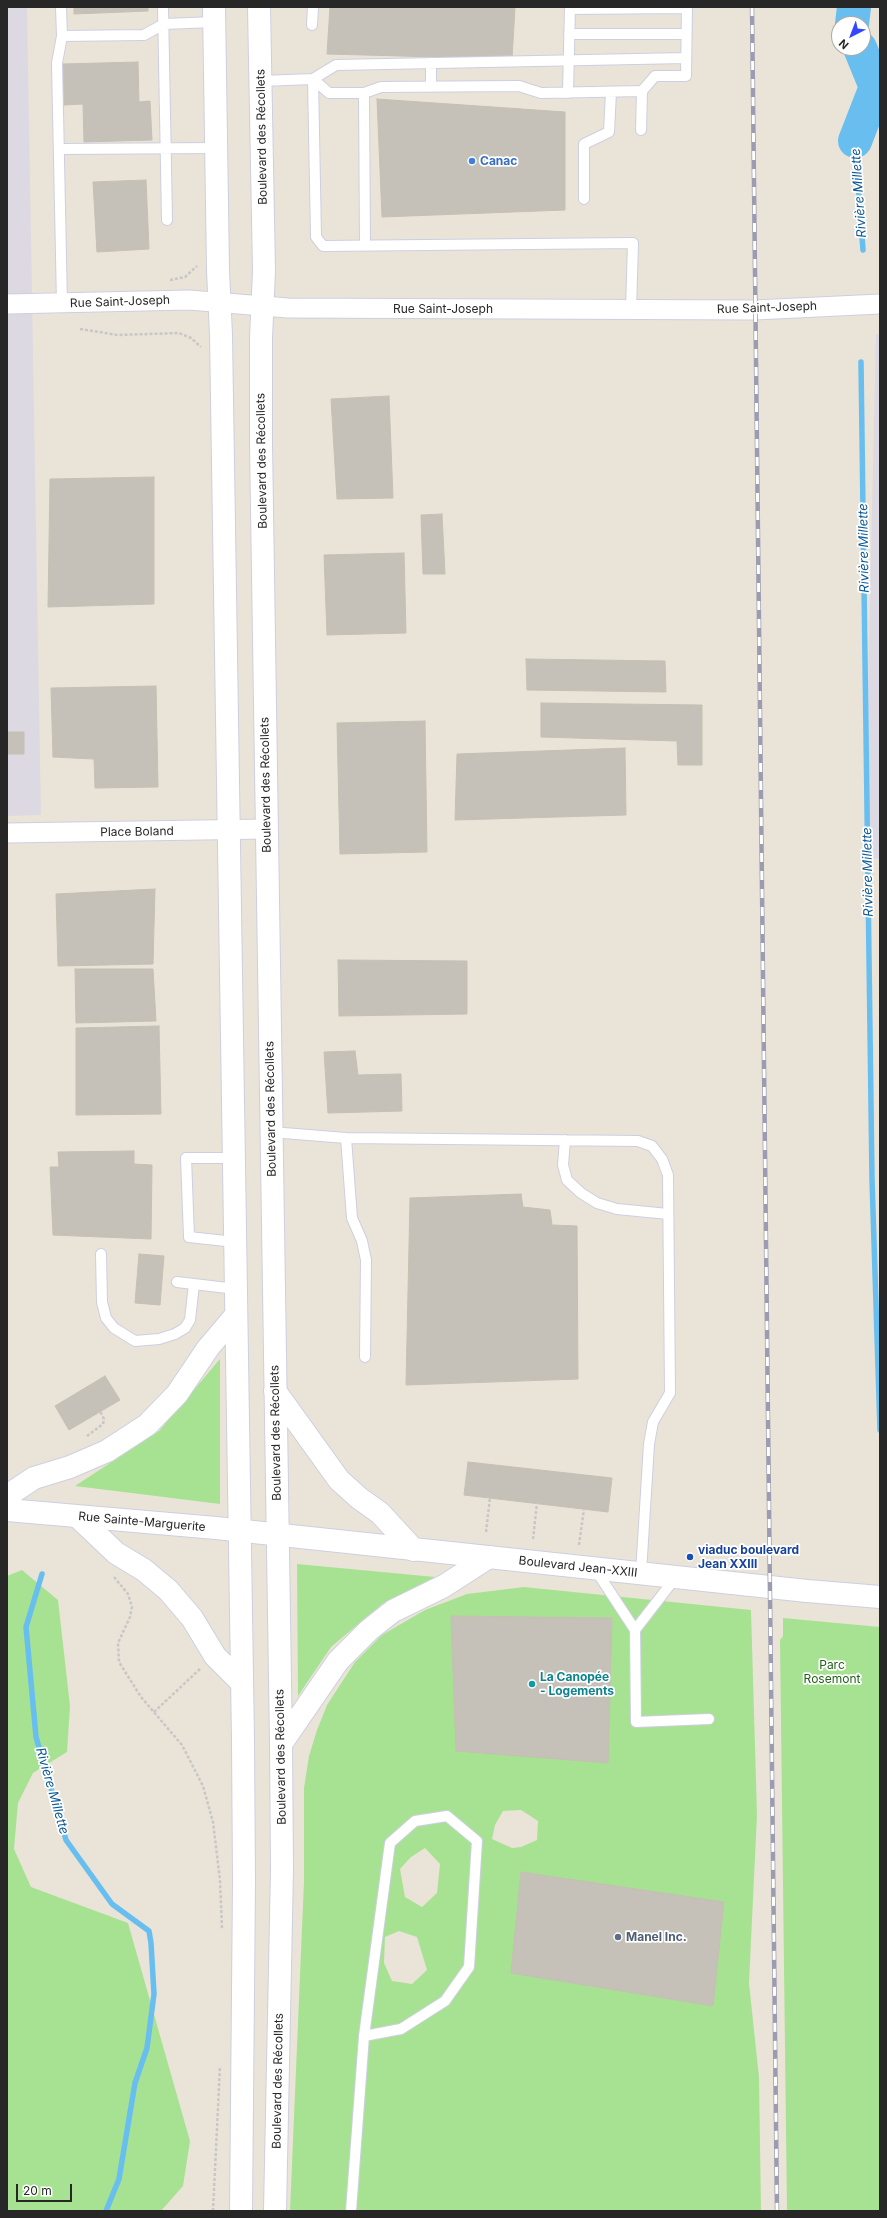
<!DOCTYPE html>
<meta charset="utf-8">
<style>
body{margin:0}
#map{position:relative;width:887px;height:2218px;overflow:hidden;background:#eae4d8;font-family:Inter,sans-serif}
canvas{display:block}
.frame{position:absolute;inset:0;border:8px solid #272727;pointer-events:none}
.north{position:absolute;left:831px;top:16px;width:40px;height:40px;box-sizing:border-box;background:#fff;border:1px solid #a9a9a9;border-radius:50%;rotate:222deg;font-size:11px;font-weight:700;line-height:16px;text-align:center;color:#272727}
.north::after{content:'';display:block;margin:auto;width:14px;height:18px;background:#3447fc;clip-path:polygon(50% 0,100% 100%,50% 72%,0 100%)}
.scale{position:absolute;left:16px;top:2184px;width:56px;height:18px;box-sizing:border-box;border:2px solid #272727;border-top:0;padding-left:5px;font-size:12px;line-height:14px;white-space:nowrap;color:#272727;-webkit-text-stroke:3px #fff;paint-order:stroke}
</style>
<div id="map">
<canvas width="887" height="2218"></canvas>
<div class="frame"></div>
<div class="north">N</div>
<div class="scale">20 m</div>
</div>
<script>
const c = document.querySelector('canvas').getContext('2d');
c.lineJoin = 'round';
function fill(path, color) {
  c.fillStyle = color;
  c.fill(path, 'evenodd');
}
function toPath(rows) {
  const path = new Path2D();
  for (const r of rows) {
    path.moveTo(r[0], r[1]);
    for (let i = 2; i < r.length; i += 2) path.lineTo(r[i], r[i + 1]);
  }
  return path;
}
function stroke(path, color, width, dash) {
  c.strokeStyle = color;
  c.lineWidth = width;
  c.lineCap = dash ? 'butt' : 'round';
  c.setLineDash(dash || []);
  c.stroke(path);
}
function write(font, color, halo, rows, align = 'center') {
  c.font = font + ' Inter,sans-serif';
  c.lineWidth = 3.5;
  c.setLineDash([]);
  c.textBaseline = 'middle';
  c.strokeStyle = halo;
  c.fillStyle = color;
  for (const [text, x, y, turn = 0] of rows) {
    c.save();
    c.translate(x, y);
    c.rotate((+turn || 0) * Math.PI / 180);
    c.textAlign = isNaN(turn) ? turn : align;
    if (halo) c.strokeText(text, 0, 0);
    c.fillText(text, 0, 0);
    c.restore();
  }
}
fill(toPath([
 [7,7,27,7,41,815,7,816],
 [876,334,880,334,880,859,864,858]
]), '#ddd9e2');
fill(toPath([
 [220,1359,220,1504,75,1486,159,1431],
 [297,1564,435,1577,382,1604,331,1647,298,1696],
 [22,1570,58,1600,70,1706,67,1752,33,1773,18,1803,14,1849,31,1887,128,1923,190,2141,183,2186,161,2211,7,2211,7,1576],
 [524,1587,751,1610,757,1815,749,1983,759,2077,761,2211,290,2211,304,1881,304,1788,309,1756,317,1730,327,1705,355,1662,382,1635,425,1610,467,1594],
 [521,1810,538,1821,537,1840,521,1847,512,1848,492,1839,495,1825,503,1811],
 [425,1848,440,1864,437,1893,422,1907,405,1897,400,1869,411,1857],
 [399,1931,417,1937,427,1970,412,1984,392,1981,384,1963,385,1937],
 [783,1618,880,1627,880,2211,787,2211,780,1640,783,1636]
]), '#a7e293');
stroke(toPath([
 [855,141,863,250],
 [861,362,872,1179,880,1430],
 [42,1574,26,1627,36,1737,66,1840,112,1904,149,1931,151,1943,154,1994,147,2048,135,2083,119,2179,106,2211]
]), '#68bfef', 5.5);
stroke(toPath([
 [852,24,854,7],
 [855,141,876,87,860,48]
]), '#68bfef', 34);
const building = toPath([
 [74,7,148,7,148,11,74,14,74,7],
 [330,7,515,7,512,59,327,54,330,7],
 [138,62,139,102,150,101,152,140,84,142,83,104,64,105,63,64,138,62],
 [377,99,565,112,565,210,382,217,377,99],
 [146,180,149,249,97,252,93,182,146,180],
 [389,396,393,498,337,499,331,399,389,396],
 [154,477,154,604,48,607,50,479,154,477],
 [442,514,445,574,423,574,421,515,442,514],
 [404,553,406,633,327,635,324,555,404,553],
 [526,659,665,661,666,692,527,690,526,659],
 [156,686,158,787,95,788,94,759,53,757,51,688,156,686],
 [541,703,702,705,702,765,678,765,677,741,541,737,541,703],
 [425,721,427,852,340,854,337,723,425,721],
 [7,732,24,732,24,754,7,754,7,732],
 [625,748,626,815,455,820,457,754,625,748],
 [155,889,153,964,58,966,56,894,155,889],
 [338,960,467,961,467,1014,339,1016,338,960],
 [75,969,153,969,156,1021,76,1023,75,969],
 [159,1026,161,1114,76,1115,76,1028,159,1026],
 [355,1051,358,1075,401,1074,402,1111,328,1113,324,1052,355,1051],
 [134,1151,134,1164,152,1165,151,1239,53,1235,50,1167,59,1167,58,1152,134,1151],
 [521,1194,523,1207,550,1210,552,1225,577,1226,578,1379,406,1385,410,1198,521,1194],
 [139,1254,164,1256,160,1305,135,1303,139,1254],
 [105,1376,120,1400,69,1430,55,1406,105,1376],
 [468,1462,612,1478,608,1512,464,1495,468,1462],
 [451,1616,612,1618,608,1763,456,1751,451,1616],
 [521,1872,724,1902,713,2006,511,1973,521,1872]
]);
fill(building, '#c5c1b8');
stroke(building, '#c5c0b2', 1);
const service = toPath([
 [61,7,62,36,144,35,164,24,214,22],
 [163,7,167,220],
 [570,9,687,8],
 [312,25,313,7],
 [569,34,686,34],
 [62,36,57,63,62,304],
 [261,81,313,79,316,237,323,246,633,243,631,310],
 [431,87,431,63],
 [364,93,381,87,519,86,541,93,642,91,655,76,686,76,687,7],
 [568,93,570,7],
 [641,130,642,91],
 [60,149,217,148],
 [584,199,584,144,609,132,611,92],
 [365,246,364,93,329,93,313,79,336,65,686,58],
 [271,1132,346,1138,638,1141,652,1146,662,1159,668,1175,670,1393,653,1422,649,1444,641,1573],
 [346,1138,352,1218,362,1241,366,1260,365,1357],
 [565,1140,563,1165,567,1180,581,1193,597,1203,617,1209,668,1214],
 [234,1158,186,1158,189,1237,235,1242],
 [101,1254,102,1302,106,1318,114,1328,135,1341,159,1339,175,1334,185,1328,190,1320,194,1284],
 [177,1282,236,1289],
 [595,1569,635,1630,636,1722,709,1719],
 [635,1630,676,1577],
 [351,2211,364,2036,390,1843,415,1821,447,1816,477,1841,469,1967,445,2001,401,2029,364,2036]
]);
const minor = toPath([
 [7,304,189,300,288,308,755,310,880,304],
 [7,833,267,829]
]);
const tertiary = toPath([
 [7,1510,216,1528,807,1591,880,1597]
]);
const secondary = toPath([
 [214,7,218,270,221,335,243,1740,244,1881,241,2211],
 [259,7,264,271,261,338,261,444,281,1744,282,1869,275,2211],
 [275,1391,339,1480,359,1498,380,1513,414,1550],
 [7,1496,34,1478,70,1467,107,1451,147,1425,177,1394,208,1348,236,1315],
 [78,1517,116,1553,144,1570,168,1590,192,1618,215,1656,241,1682],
 [281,1744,338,1661,369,1630,393,1611,444,1586,489,1557]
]);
stroke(service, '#cdcfe1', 12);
stroke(minor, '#cdcfe1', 21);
stroke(tertiary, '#cdcfe1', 24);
stroke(secondary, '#cdcfe1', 24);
stroke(toPath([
 [170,280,185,277,197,266],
 [80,329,118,335,179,333,191,338,201,347],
 [87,1436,103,1424,104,1419,100,1411],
 [486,1532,490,1498],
 [533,1539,537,1503],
 [579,1545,584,1509],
 [114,1577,128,1594,132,1607,130,1617,118,1643,119,1662,141,1697,182,1745,203,1786,213,1822,220,1880,222,1929],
 [154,1712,200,1669],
 [213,2211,220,2066]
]), '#c7c7c7', 2.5, [3, 2]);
stroke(service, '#fff', 10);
stroke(minor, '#fff', 19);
stroke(tertiary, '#fff', 22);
stroke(secondary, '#fff', 22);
const rail = toPath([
 [752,7,777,2211]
]);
stroke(rail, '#9b9cb2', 4.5);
stroke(rail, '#fff', 3, [9]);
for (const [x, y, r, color] of [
 [472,161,4,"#3f7fe0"],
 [690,1557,4,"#1a4fb4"],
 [532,1684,4,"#0f9aa8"],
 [618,1937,4,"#5c6f8a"]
]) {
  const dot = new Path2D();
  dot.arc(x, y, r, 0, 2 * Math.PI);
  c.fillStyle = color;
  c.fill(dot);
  stroke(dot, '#fff', 1.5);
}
write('12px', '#272727', '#fff', [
 ["Boulevard des Récollets",262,137,-91],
 ["Rue Saint-Joseph",120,302,-2],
 ["Rue Saint-Joseph",767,308,-2],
 ["Rue Saint-Joseph",443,309],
 ["Boulevard des Récollets",262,461,-91],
 ["Boulevard des Récollets",266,785,-91],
 ["Place Boland",137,832,-1],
 ["Boulevard des Récollets",271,1109,-91],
 ["Boulevard des Récollets",276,1433,-91],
 ["Rue Sainte-Marguerite",142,1522,5],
 ["Boulevard Jean-XXIII",578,1567,6],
 ["Boulevard des Récollets",281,1757,-91],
 ["Boulevard des Récollets",278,2081,-89]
]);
write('bold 12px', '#366cbe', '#fff', [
 ["Canac",480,161]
], 'left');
write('bold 12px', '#164399', '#fff', [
 ["viaduc boulevard",698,1550],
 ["Jean XXIII",698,1564]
], 'left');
write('12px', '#216318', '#fff', [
 ["Parc",832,1665],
 ["Rosemont",832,1679]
]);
write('bold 12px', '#0d838f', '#fff', [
 ["La Canopée",540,1677],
 ["- Logements",540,1691]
], 'left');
write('bold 12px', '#4e5e75', '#fff', [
 ["Manel Inc.",626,1937]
], 'left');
write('italic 13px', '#0b5a97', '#fff', [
 ["Rivière Millette",859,193,-94],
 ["Rivière Millette",864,548,-91],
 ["Rivière Millette",868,872,-91],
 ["Rivière Millette",52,1791,74]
]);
</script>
